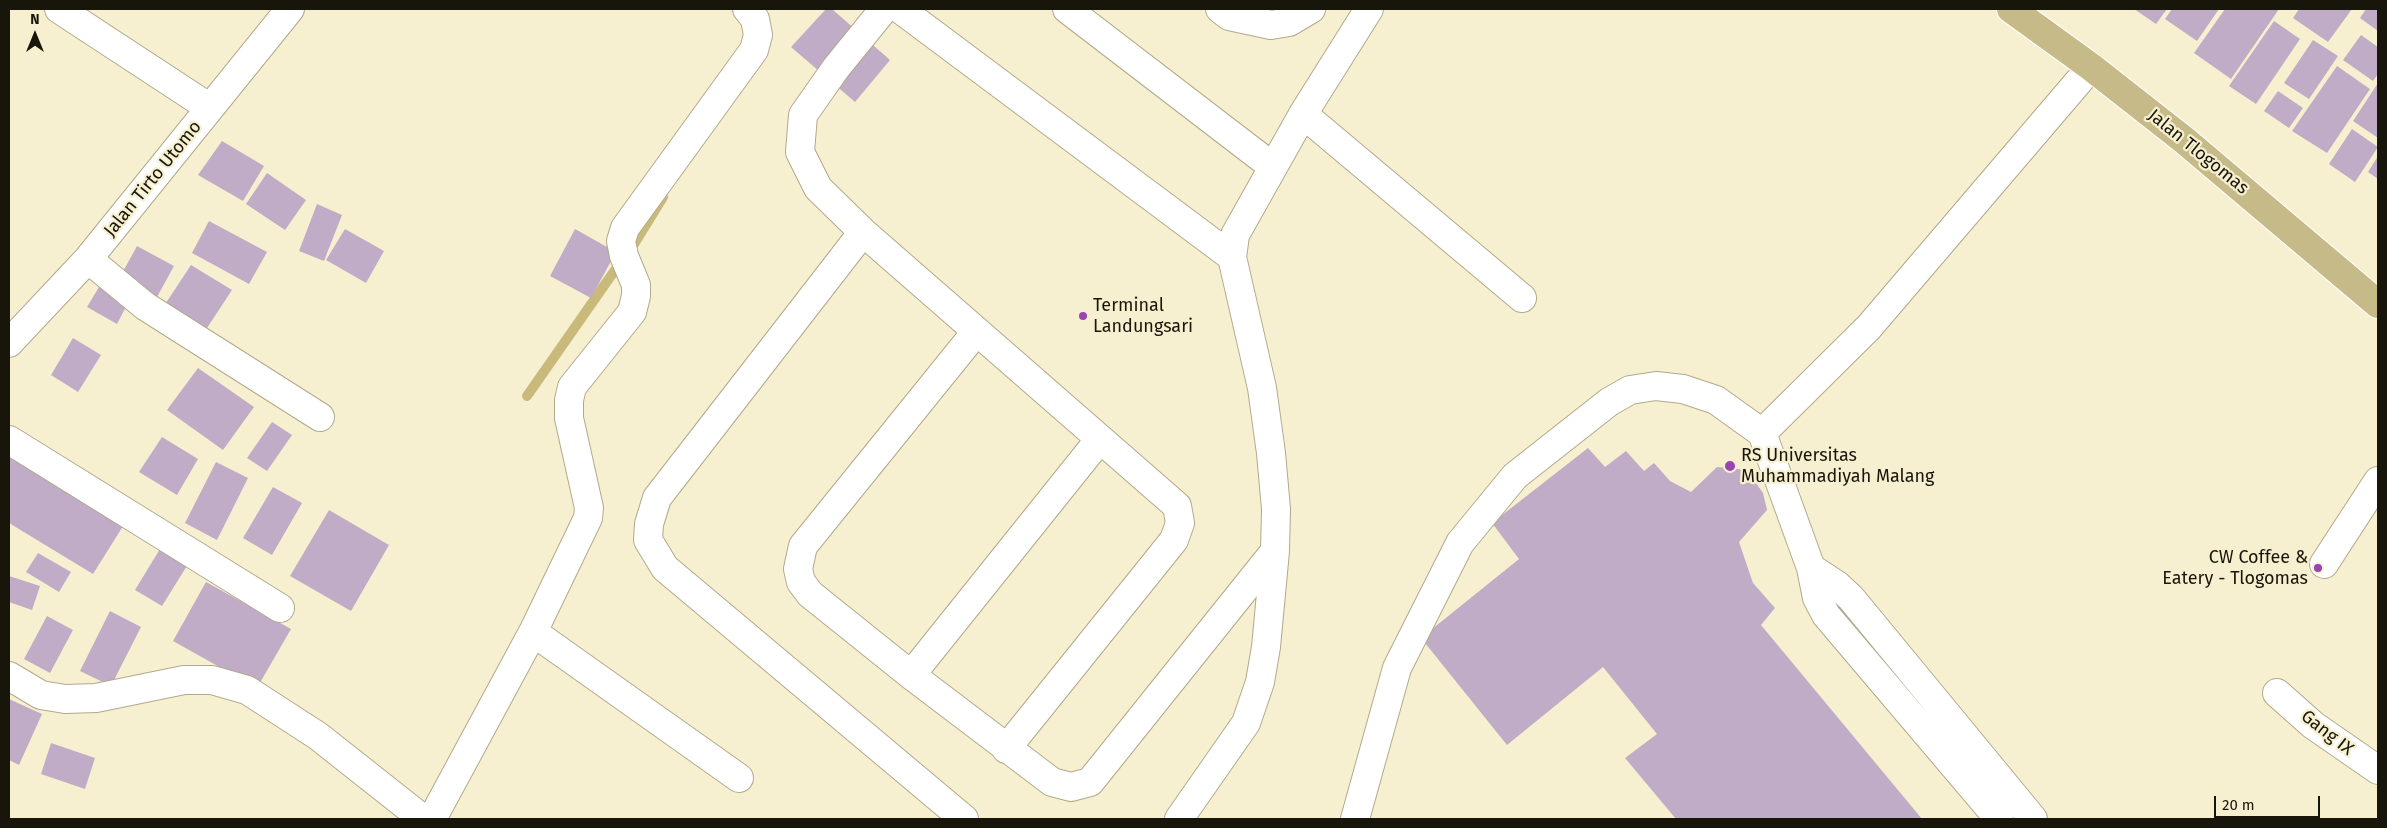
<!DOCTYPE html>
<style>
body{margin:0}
#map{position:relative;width:2387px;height:828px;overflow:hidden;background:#f7f0d0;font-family:"Fira Sans",sans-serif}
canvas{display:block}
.frame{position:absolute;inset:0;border:10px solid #18150a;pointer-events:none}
.north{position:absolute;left:10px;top:10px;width:50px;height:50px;-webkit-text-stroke:4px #f7f0d0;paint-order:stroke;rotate:0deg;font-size:14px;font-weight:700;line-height:20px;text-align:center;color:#18150a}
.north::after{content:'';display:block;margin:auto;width:18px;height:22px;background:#18150a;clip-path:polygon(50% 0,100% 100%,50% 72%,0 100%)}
.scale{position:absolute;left:2214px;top:796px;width:106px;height:22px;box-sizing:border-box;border:2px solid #18150a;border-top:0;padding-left:6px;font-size:15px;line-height:18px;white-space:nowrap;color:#18150a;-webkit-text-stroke:4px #f7f0d0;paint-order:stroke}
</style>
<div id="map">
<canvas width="2387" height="828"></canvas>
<div class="frame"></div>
<div class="north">N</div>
<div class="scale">20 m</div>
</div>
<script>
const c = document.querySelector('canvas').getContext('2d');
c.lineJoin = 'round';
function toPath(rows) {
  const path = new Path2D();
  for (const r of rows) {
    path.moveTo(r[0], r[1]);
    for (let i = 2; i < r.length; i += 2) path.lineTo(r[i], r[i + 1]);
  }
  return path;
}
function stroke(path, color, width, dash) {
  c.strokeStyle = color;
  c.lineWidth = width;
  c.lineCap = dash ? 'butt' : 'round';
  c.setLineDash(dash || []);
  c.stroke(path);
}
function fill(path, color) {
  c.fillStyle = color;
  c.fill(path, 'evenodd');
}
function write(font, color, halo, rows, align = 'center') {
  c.font = font + ' "Fira Sans",sans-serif';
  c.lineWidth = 4.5;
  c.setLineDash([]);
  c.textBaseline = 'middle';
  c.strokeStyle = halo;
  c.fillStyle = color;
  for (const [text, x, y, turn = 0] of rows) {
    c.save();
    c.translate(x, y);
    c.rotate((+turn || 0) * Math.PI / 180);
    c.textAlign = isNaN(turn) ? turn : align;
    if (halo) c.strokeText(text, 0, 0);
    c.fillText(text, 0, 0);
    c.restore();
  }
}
stroke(toPath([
 [634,244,663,197],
 [527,396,615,270]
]), '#c9b97b', 10);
fill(toPath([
 [826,9,832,9,890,60,855,102,791,47],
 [2134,9,2167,9,2156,24],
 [2172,9,2219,9,2197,41,2165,19],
 [2225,9,2279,9,2231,79,2194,53],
 [2299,9,2352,9,2328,42,2293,18],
 [2366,9,2378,9,2378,31,2360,18],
 [2274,21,2300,39,2256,104,2229,86],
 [2361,35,2378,47,2378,74,2373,81,2343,60],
 [2313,40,2338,56,2309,99,2284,83],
 [2337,66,2370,89,2327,153,2292,131],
 [2378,83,2378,138,2353,121],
 [2278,91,2303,108,2289,128,2264,111],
 [2352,129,2378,147,2355,182,2329,164],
 [222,141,264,166,243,201,198,175],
 [2378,156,2378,179,2368,172],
 [267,173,306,200,285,230,246,204],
 [317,204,342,215,324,261,299,251],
 [209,221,267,252,249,284,192,253],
 [345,229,384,251,366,283,326,260],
 [575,229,616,252,591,298,550,276],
 [137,246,174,266,157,297,120,277],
 [191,265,232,290,205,331,164,306],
 [99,287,128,303,117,324,87,307],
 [73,338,101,355,78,392,51,375],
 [198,368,254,407,223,450,167,410],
 [272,422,292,435,267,471,247,458],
 [162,437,198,459,177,495,139,472],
 [1588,448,1605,467,1626,451,1644,471,1654,463,1670,481,1691,492,1717,467,1739,469,1751,476,1763,493,1767,510,1739,542,1753,583,1775,608,1761,625,1922,819,1676,819,1625,758,1657,734,1603,667,1507,745,1421,638,1519,559,1492,523],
 [9,452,125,523,93,574,9,523],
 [216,462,248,478,217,540,185,523],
 [273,487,302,503,272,555,243,538],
 [329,510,389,545,351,611,290,576],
 [163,544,190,561,162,606,135,590],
 [38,553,71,572,59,592,26,572],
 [9,576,40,586,32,610,9,602],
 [206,582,291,629,257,688,173,641],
 [110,611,141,627,111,686,80,671],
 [47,616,73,630,50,673,24,659],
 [9,699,42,714,19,765,9,760],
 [51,743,95,758,85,789,41,774]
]), '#c0acc6');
const minor = toPath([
 [59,9,210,108],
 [884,9,836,68,803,115,800,152,818,188,863,232,1177,506,1180,523,1174,540,1006,749],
 [900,9,1232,257],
 [1067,9,1273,167],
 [1220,9,1229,16,1271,25,1289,22,1311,9],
 [1303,114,1522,298],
 [863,232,657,498,649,524,648,540,665,568,964,819],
 [88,259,145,306,320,417],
 [976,332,803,546,798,569,801,582,810,594,911,675,1052,782,1071,787,1090,782,1275,551],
 [9,343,88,259,290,9],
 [1762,433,1811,568,1817,598,1826,615,1999,819],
 [9,440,280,608],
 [2324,564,2378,481],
 [1811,568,1837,585,1851,598,2033,819],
 [533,632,739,778],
 [911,675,1100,439],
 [9,676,41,695,65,699,96,698,184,680,212,680,247,690,318,736,423,819],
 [2277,693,2313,725,2378,770],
 [432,819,533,632,588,518,589,508,569,418,569,400,572,387,632,312,636,296,636,285,624,256,621,241,625,228,754,50,758,35,755,19,747,9],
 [1179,819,1246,723,1260,682,1266,647,1275,551,1276,509,1271,453,1262,388,1232,257,1235,235,1303,114,1369,9],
 [1355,819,1397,668,1460,543,1515,476,1609,402,1630,390,1656,386,1683,389,1716,400,1762,433,1869,327,2091,67]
]);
const major = toPath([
 [2011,9,2091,67,2184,140,2378,304]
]);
stroke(minor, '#b1a98c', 30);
stroke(major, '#fff', 30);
stroke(minor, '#fff', 28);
stroke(major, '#c6ba88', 28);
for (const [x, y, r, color] of [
 [1083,316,5,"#9944b1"],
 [1730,466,6,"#9944b1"],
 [2318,568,5,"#9944b1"]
]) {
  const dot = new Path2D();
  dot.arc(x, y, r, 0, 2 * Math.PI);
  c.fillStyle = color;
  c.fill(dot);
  stroke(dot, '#f7f0d0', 2);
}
write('18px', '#18150a', '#f7f0d0', [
 ["Jalan Tlogomas",2198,152,39],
 ["Jalan Tirto Utomo",153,179,-51],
 ["Gang IX",2327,733,38]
]);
write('18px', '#18150a', '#f7f0d0', [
 ["Terminal",1093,306],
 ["Landungsari",1093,327],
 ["RS Universitas",1741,456],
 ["Muhammadiyah Malang",1741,477],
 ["CW Coffee &",2308,558,"right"],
 ["Eatery - Tlogomas",2308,579,"right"]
], 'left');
</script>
